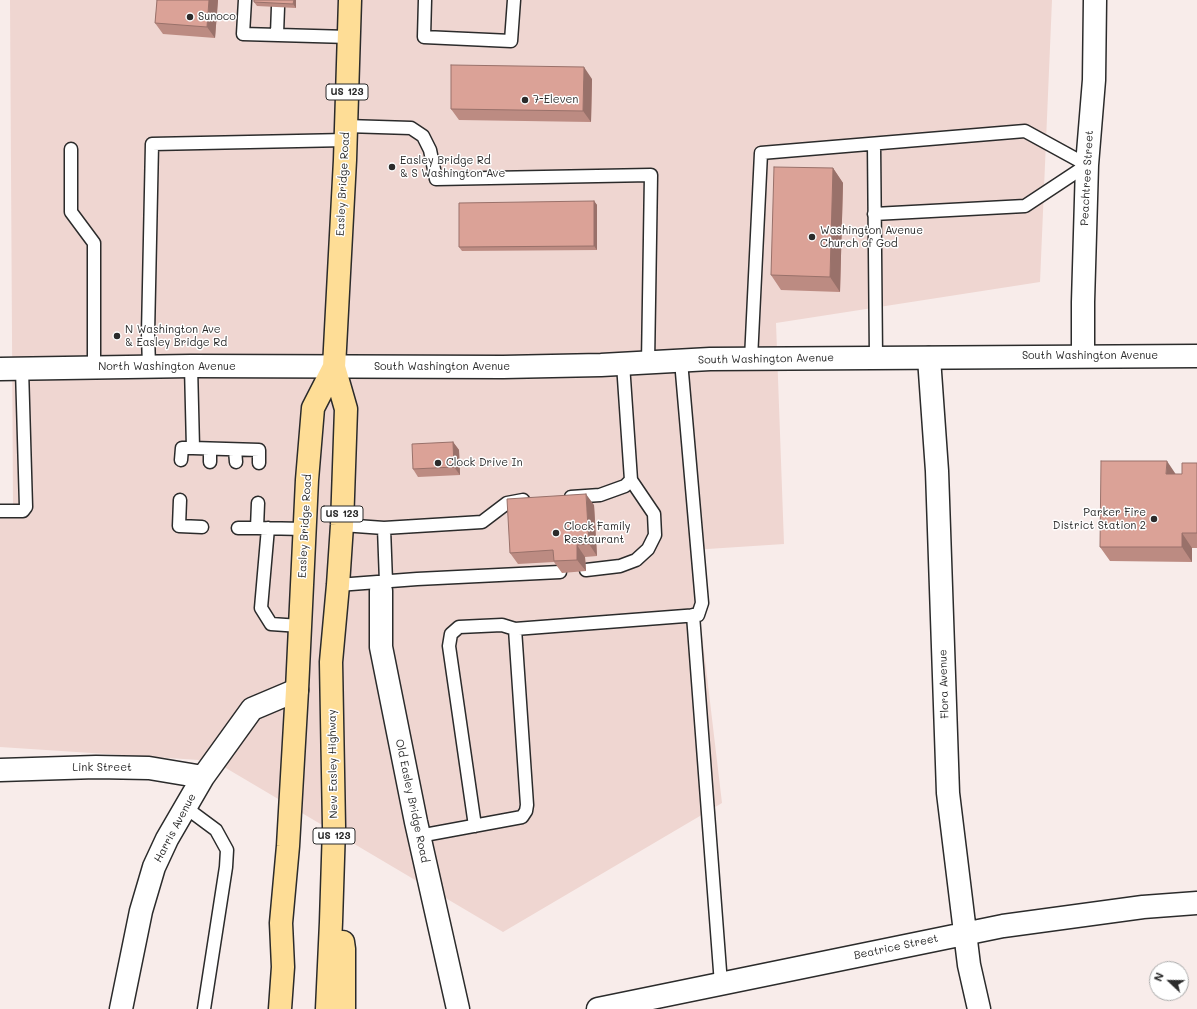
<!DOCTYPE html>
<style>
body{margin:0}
#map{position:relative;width:1197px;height:1009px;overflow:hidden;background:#f8ecea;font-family:Mali,sans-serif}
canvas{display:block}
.north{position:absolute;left:1149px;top:961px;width:40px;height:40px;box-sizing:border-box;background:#fff;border:1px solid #aaa;border-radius:50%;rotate:292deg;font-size:11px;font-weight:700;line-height:16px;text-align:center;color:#2b2b2b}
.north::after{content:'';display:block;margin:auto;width:14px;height:18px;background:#2b2b2b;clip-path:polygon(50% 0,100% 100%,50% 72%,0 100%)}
</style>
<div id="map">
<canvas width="1197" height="1009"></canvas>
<div class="north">N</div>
</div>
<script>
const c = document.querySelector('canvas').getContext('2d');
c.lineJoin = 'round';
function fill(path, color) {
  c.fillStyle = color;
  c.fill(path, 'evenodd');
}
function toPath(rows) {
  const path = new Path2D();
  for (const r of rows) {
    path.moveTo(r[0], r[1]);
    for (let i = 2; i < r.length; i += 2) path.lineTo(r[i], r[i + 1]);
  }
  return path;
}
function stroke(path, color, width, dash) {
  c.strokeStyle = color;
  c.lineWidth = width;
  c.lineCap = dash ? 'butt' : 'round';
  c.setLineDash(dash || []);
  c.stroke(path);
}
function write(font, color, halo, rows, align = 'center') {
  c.font = font + ' Mali,sans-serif';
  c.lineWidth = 3;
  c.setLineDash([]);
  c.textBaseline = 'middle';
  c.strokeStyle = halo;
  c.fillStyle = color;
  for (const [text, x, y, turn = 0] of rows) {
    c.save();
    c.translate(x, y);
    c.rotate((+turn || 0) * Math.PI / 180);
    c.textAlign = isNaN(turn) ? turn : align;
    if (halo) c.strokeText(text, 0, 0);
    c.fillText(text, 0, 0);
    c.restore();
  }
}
fill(toPath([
 [10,0,1052,0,1040,282,776,323,784,544,692,550,722,803,503,932,214,761,0,747,0,515,13,505]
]), '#efd6d1');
const service = toPath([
 [245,0,243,34,349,37],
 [425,0,424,37,511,41,514,0],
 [277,34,278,7],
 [346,126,411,128,423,136,430,150,436,179,651,175,648,363],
 [874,144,876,358],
 [71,149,71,212,94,243,94,368],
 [751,359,761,153,1025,131,1087,165,1025,206,874,214],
 [149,367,148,334,152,144,346,140],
 [193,448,259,450,259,463],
 [235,450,236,462],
 [181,460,182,448,193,448,191,366],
 [210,462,210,449],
 [571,497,600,495,625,486,631,480,623,364],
 [180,500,179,526,202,527],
 [0,511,23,511,26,507,22,369],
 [342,525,384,528,482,522,507,503,523,500],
 [238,528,257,528,258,503],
 [257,528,305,529],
 [268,528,261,608,271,624,300,626],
 [384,528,386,582],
 [586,570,620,566,636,560,648,549,655,535,654,514,631,480],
 [338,585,417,579,560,572],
 [693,615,721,984],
 [185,807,216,830,227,850,226,867,204,1009],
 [475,826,449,646,451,634,459,627,502,625,515,629,698,615,702,603,681,361],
 [419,836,522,817,526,811,527,805,515,629]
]);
const minor = toPath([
 [1083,356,1083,302,1087,165,1094,80,1095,0],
 [929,358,937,471,948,793,969,965,979,1009],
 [381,591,381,647,416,822,458,1009],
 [0,770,96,767,149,768,203,777],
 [121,1009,141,911,154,867,167,839,203,777,252,709,297,690],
 [598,1009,1003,926,1143,907,1197,903]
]);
const secondary = toPath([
 [0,369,191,366,503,367,601,365,710,359,1197,356]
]);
const trunk = toPath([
 [343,942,344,949,344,1009],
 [280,1009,283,967,281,923,288,846,297,690,307,480,313,408,334,367],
 [327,1009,331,922,334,827,331,662,338,585,342,525,346,409,334,367,345,160,350,0]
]);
stroke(service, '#2b2b2b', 15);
stroke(minor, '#2b2b2b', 25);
stroke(secondary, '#2b2b2b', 25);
stroke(trunk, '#2b2b2b', 25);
stroke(service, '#fff', 12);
stroke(minor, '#fff', 22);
stroke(secondary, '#fff', 22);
stroke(trunk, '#fedd96', 22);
fill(toPath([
 [157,0,218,0,215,38,163,34,155,23],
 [296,0,296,8,257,6,254,2],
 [592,79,591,122,459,120,451,109],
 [833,168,843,183,840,292,781,290,771,275],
 [594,201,597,205,597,250,462,251,459,247],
 [453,442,459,450,460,475,418,477,413,469],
 [1197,463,1197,548,1192,548,1192,562,1110,561,1100,547,1176,474,1182,474],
 [594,505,597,556,585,557,586,571,562,573,554,562,518,564,510,553]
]), '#bc8b82');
fill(toPath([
 [209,0,218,0,215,38,207,27],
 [294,0,296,0,296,8,293,4],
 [584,67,592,79,591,122,583,111],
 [833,168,843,183,840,292,830,277],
 [594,201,597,205,597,250,594,246],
 [453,442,459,450,460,475,454,467],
 [1167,461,1177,476,1166,474],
 [586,494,594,505,597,556,589,544],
 [1182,533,1192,548,1192,562,1182,547],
 [577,545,585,557,586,571,577,560]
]), '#99716a');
const building = toPath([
 [157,0,209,0,207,27,155,23,157,0],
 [254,0,294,0,293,4,254,2,254,0],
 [451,65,584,67,583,111,451,109,451,65],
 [774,167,833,168,830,277,771,275,774,167],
 [594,201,594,246,459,247,459,203,594,201],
 [453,442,454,467,413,469,412,444,453,442],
 [1101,461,1167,461,1166,474,1182,474,1182,463,1197,463,1197,533,1182,533,1182,547,1100,547,1101,461],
 [586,494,589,544,577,545,577,560,554,561,553,550,510,553,507,499,586,494]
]);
fill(building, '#dba297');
stroke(building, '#99716a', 1);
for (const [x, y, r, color] of [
 [190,17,4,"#2b2b2b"],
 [525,100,4,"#2b2b2b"],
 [392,167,4,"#2b2b2b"],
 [812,237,4,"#2b2b2b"],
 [117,336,4,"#2b2b2b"],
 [438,463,4,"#2b2b2b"],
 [1154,519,4,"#2b2b2b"],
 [556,533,4,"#2b2b2b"]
]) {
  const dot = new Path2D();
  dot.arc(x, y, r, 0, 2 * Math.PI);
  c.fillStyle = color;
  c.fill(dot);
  stroke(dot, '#fff', 1.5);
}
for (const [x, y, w] of [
 [347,92,42],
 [342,514,42],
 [334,836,42]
]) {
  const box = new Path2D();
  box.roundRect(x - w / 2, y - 8, w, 16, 3);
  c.fillStyle = '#fff';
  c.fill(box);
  stroke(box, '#2b2b2b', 1);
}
write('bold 10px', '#2b2b2b', null, [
 ["US 123",347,92],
 ["US 123",342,514],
 ["US 123",334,836]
]);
write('11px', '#2b2b2b', '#fff', [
 ["Sunoco",198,17],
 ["7-Eleven",533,100],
 ["Easley Bridge Rd",400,161],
 ["& S Washington Ave",400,174],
 ["Washington Avenue",820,231],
 ["Church of God",820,244],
 ["N Washington Ave",125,330],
 ["& Easley Bridge Rd",125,343],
 ["Clock Drive In",446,463],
 ["Parker Fire",1146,513,"right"],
 ["District Station 2",1146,526,"right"],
 ["Clock Family",564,527],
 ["Restaurant",564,540]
], 'left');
write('11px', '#2b2b2b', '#fff', [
 ["Peachtree Street",1087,178,-87],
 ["Easley Bridge Road",343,184,-87],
 ["South Washington Avenue",1090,356],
 ["South Washington Avenue",766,359,-1],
 ["North Washington Avenue",167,367],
 ["South Washington Avenue",442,367],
 ["Easley Bridge Road",305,526,-87],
 ["Flora Avenue",944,684,-92],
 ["New Easley Highway",333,764,-91],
 ["Link Street",102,768],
 ["Old Easley Bridge Road",412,801,78],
 ["Harris Avenue",175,828,-62],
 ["Beatrice Street",896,947,-12]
]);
</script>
